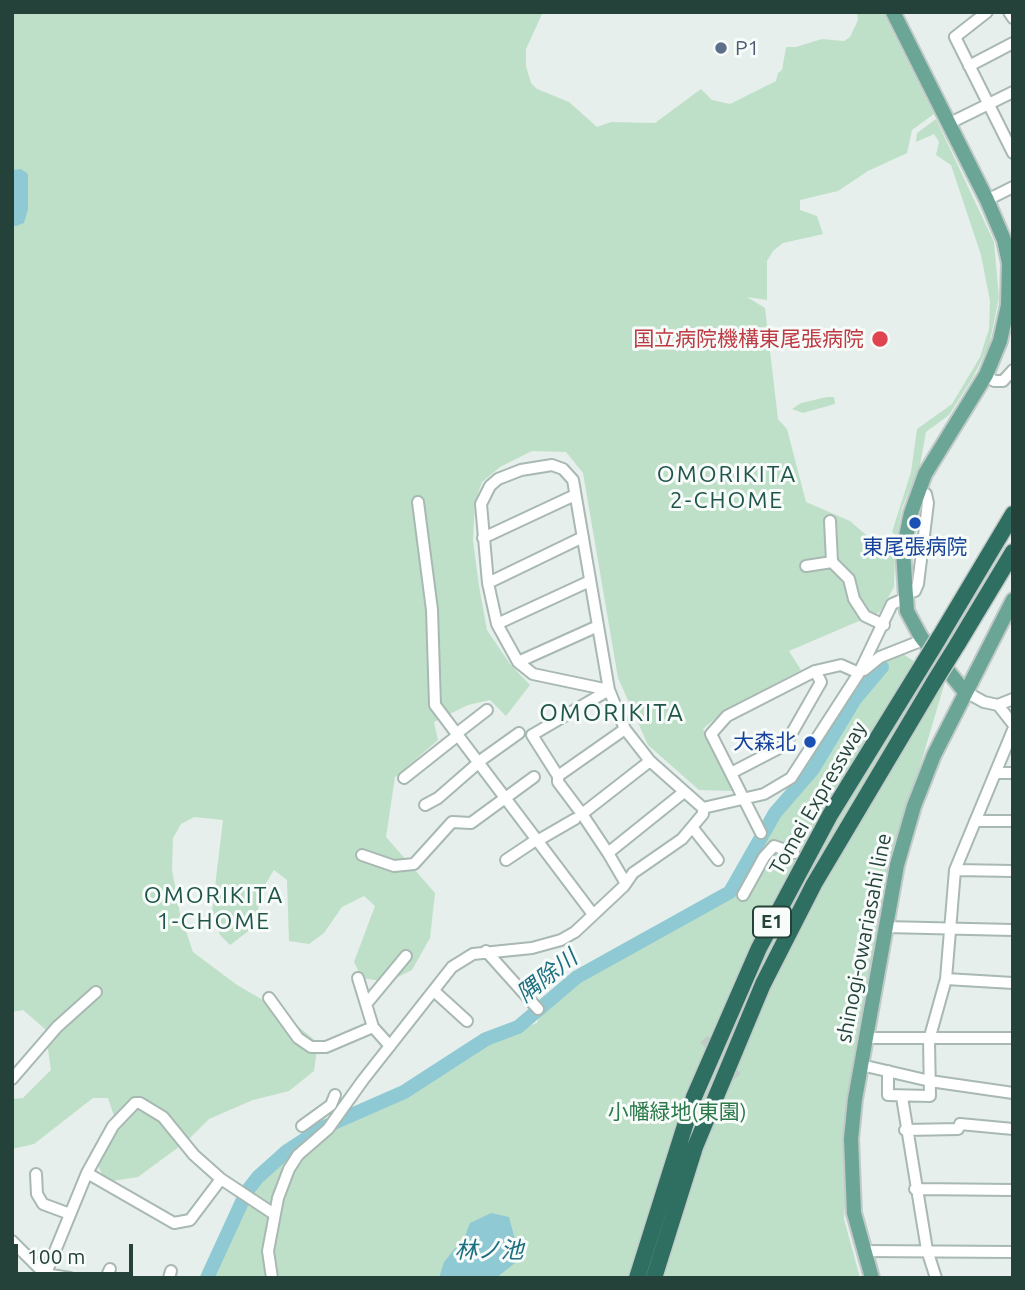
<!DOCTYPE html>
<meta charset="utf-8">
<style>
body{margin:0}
#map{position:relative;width:1025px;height:1290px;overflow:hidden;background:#e6efeb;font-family:Ubuntu,sans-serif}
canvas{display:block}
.frame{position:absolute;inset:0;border:14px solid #24423a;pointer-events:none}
.scale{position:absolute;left:14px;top:1244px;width:119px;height:32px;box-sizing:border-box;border:4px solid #24423a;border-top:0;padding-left:9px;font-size:21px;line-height:24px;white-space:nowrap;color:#24423a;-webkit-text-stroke:5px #f7fbf9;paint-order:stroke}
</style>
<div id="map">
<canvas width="1025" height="1290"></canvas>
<div class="frame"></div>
<div class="scale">100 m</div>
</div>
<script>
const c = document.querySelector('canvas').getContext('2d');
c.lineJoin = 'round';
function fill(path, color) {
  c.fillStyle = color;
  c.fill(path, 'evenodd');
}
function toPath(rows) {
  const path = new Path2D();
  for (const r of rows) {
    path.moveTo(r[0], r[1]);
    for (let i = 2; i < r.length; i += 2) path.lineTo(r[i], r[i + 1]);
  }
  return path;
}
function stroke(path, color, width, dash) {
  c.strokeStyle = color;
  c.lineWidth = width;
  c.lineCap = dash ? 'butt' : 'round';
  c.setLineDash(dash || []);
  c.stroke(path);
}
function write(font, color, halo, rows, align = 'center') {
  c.font = font + ' Ubuntu,"Noto Sans JP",sans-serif';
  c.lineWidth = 6;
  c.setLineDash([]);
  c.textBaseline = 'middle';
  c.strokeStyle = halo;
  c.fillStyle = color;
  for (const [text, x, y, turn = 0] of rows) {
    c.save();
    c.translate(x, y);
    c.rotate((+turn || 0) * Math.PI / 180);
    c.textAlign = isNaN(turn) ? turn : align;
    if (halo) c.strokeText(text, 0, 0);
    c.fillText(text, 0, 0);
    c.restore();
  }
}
fill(toPath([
 [12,12,543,12,526,49,526,66,531,83,537,89,569,102,597,127,611,122,655,123,701,89,712,100,730,104,776,81,778,73,782,70,786,47,796,47,822,39,844,41,850,37,858,20,857,12,883,12,934,114,912,130,907,153,868,171,838,191,800,200,800,210,817,216,823,234,783,243,773,251,767,261,767,300,747,297,765,308,778,419,787,429,806,502,850,521,881,548,895,552,894,587,880,612,789,651,801,670,726,709,703,729,734,791,699,790,648,745,618,678,583,473,566,452,532,451,500,467,482,482,475,502,473,540,479,586,487,630,510,664,530,685,506,716,490,700,468,705,434,722,438,740,395,777,386,837,435,893,430,938,412,970,388,982,362,978,354,962,375,906,364,896,342,907,324,933,309,944,289,941,287,880,274,870,263,888,254,927,230,945,220,935,212,912,223,820,194,817,181,824,173,838,172,870,180,914,193,952,237,985,275,1007,318,1043,314,1071,289,1091,253,1100,209,1119,187,1141,138,1177,105,1182,96,1160,114,1116,108,1098,93,1098,34,1144,12,1149,12,1099,23,1098,51,1070,45,1029,23,1010,12,1012],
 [936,119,994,242,999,298,989,346,972,379,949,415,926,432,920,465,902,508,897,537,892,532,911,472,917,429,952,404,980,357,989,329,990,301,981,255,951,165,936,155,939,142,934,134,916,142,917,133],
 [827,397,834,397,835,404,803,413,792,409,801,403],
 [900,652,945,682,912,793,846,1104,847,1171,844,1219,860,1278,208,1278,252,1185,289,1152,343,1115,400,1094,491,1039,537,1023,549,995,574,975,739,885,786,803,820,763,857,700,883,669,887,658]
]), '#bfe0c8');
fill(toPath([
 [21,169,28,174,28,209,24,223,16,226,12,225,12,170],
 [491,1213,509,1217,520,1259,496,1278,439,1278,444,1262,465,1236,470,1223]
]), '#8ec9d4');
stroke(toPath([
 [207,1278,247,1191,258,1177,287,1151,322,1128,404,1092,486,1039,518,1027,577,977,730,892,775,813,813,769,855,699,882,667]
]), '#8ec9d4', 14);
stroke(toPath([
 [704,1039,737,1077]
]), '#bfccc8', 10, [10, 5]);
const minor = toPath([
 [987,12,955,37,1013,153],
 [1009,12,1013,18],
 [969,66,1013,43],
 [948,124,1013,92],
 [987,200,1013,187],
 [986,375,994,381,1003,381,1013,370],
 [418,502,432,610,435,705,592,913],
 [830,521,832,562],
 [483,538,575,495],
 [806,566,832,562,849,579,854,599,865,616,884,625],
 [488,583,583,537],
 [904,593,915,591,918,584,928,503,926,494,918,492],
 [497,624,590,581],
 [518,662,598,626],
 [864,670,880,657,923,640],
 [609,690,533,674,518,662,497,624,488,583,481,504,490,486,498,479,521,470,552,465,563,469,573,480,609,690,625,729,650,761,703,808],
 [964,691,984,702,998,705,1013,699],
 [998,705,1013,724],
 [1013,730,955,870,946,979,1013,983],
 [456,734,487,710],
 [650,761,582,814,608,853,684,792],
 [477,763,519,733],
 [731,773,785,745,821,682,815,671],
 [995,773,1013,773],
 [558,776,625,729],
 [404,778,457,736],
 [425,805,438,798,477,764],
 [703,808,764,794,791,778,859,673,892,604,904,599],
 [582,814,558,782,558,776,532,735,609,690],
 [975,821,1013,821],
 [692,827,718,860],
 [761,833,711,734,727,716,815,671,841,665,859,673],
 [537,841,575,819],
 [608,853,625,882],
 [362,855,394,866,414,864,452,822,471,823,534,777],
 [506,860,536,840],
 [955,870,1013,871],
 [743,895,764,857,774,846,794,853],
 [885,927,1013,930],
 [486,951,538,1009],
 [358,978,373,1027],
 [434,991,467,1021],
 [269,998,298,1038,311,1047,326,1047,373,1027,390,1046],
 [367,1003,406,956],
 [865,1038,1013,1038],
 [861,1065,930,1081,1013,1093],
 [888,1071,888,1095,930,1096,929,1040,946,979],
 [12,1079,57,1027,96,992],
 [902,1097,927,1250,936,1278],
 [302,1126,331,1105,335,1095],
 [905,1130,958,1129,960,1124,1013,1129],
 [87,1173,174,1223,190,1220,221,1179,274,1214],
 [36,1174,37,1194,43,1204,70,1214],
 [915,1189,1013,1190],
 [12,1241,45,1274,70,1278],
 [863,1251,1013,1252],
 [44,1278,87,1173,113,1126,135,1103,140,1103,163,1117,194,1155,221,1179],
 [106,1278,110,1269],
 [169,1278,171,1271],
 [272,1278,268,1251,278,1198,289,1169,298,1155,328,1129,363,1080,452,967,473,954,532,948,561,940,575,932,624,886,633,873,682,839,703,814,703,808]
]);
const major = toPath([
 [893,12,987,200,1004,240,1009,263,1008,305,1000,341,986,375,925,474,911,513,903,551,907,611,921,637,964,691],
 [872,1278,854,1213,851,1139,855,1099,897,865,914,806,934,755,1013,600]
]);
const highway = toPath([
 [939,638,1013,514],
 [957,645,1013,552],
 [637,1278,694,1097,759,948,830,815,920,669],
 [654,1278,695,1147,763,984,814,884,934,682]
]);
stroke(minor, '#a8b8b2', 14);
stroke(major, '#c2cac8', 18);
stroke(highway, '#c2cac8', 19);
stroke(minor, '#fff', 10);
stroke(major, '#6aa596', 14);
stroke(highway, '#2f6f62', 16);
const highwayBridge = toPath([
 [920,669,939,638],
 [934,682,957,645]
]);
stroke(highwayBridge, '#c2cac8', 19, []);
stroke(highwayBridge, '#2f6f62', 16);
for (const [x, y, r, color] of [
 [721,48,7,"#5c6f8a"],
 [880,339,9,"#e0444e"],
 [915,523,7,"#1a4fb4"],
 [810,742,7,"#1a4fb4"]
]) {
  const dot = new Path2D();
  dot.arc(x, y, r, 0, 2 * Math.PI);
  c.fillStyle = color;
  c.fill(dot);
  stroke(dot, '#f7fbf9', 2.5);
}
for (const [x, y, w] of [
 [772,922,38]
]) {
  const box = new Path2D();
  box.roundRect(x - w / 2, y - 15.5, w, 31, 5);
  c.fillStyle = '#f7fbf9';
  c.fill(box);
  stroke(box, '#24423a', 2);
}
write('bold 19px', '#24423a', null, [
 ["E1",772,922]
]);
write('21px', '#4e5e75', '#f7fbf9', [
 ["P1",735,48]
], 'left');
write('21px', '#be3a42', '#f7fbf9', [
 ["国立病院機構東尾張病院",864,339]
], 'right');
write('21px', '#164399', '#f7fbf9', [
 ["東尾張病院",915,547],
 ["大森北",796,742,"right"]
]);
write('21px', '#24423a', '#f7fbf9', [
 ["Tomei Expressway",818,798,-60],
 ["shinogi-owariasahi line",864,938,-79]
]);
write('21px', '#2d7a4b', '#f7fbf9', [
 ["小幡緑地(東園)",677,1112]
]);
c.letterSpacing = '2px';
write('23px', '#1f5548', '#f7fbf9', [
 ["OMORIKITA",727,474],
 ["2-CHOME",727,500],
 ["OMORIKITA",214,895],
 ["1-CHOME",214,921]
]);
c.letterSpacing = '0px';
write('italic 23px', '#1c6f80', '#f7fbf9', [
 ["隅除川",547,976,-38],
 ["林ノ池",489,1250]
]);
c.letterSpacing = '2px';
write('24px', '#1f5548', '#f7fbf9', [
 ["OMORIKITA",612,713]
]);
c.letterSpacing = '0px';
</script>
